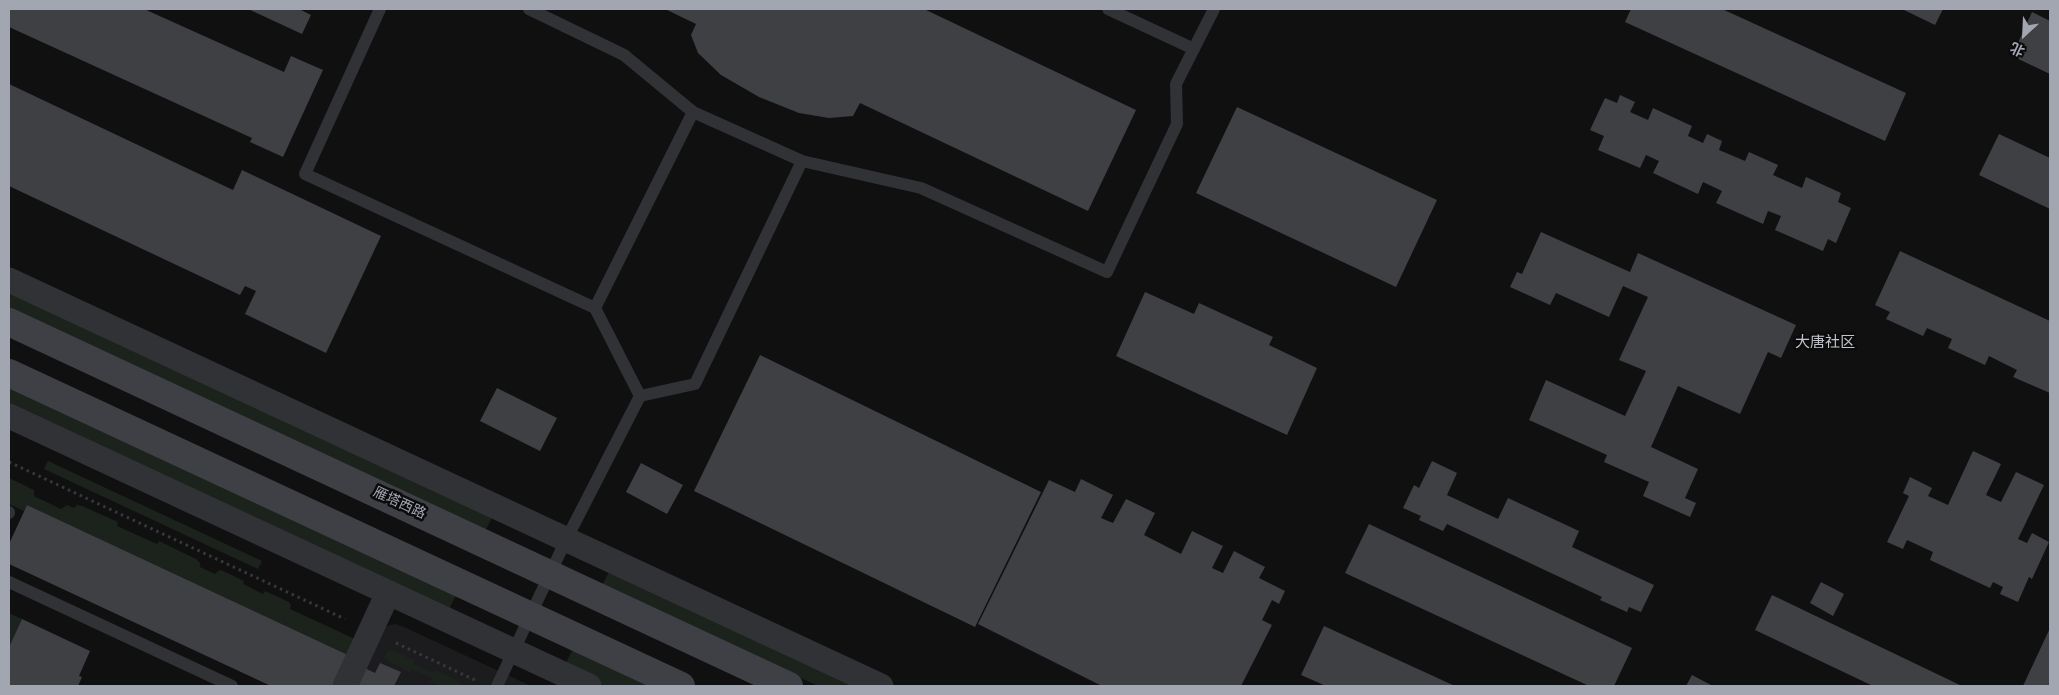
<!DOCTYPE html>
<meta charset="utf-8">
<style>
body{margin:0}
#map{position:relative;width:2059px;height:695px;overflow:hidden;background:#101011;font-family:"Source Sans 3","Noto Sans SC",sans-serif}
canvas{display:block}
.frame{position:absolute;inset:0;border:10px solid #a2a6b1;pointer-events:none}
.north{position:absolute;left:1999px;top:10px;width:50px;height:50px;-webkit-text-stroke:4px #0b0b0c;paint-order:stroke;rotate:205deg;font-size:14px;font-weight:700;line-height:20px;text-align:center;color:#a2a6b1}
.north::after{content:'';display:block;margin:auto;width:18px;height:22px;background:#a2a6b1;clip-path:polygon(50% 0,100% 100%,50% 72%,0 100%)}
</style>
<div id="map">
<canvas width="2059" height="695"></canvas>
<div class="frame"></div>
<div class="north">北</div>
</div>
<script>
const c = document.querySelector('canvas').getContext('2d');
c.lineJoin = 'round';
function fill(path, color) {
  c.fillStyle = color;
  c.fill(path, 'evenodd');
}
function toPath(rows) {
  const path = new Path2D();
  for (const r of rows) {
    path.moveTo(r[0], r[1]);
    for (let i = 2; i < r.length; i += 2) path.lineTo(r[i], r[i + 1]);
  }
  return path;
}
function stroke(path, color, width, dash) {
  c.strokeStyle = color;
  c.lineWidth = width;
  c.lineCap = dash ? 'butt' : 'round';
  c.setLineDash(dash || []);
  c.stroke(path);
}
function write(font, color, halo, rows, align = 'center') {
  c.font = font + ' "Source Sans 3","Noto Sans SC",sans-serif';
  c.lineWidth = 5;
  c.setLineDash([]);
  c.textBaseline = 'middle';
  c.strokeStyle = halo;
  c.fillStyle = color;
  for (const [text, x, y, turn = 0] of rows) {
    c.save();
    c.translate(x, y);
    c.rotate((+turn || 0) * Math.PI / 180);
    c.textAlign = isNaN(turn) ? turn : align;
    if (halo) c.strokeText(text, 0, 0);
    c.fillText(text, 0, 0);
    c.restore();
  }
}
fill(toPath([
 [395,624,404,627,531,686,369,686,375,673,365,668,382,632,387,626]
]), '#1c1c1e');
fill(toPath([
 [9,287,494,514,485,531,9,309],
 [9,386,456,595,447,613,9,408],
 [48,461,262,561,258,569,44,469],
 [9,478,34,490,34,496,61,509,67,505,74,508,77,505,82,506,118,522,117,526,157,544,159,541,196,559,200,563,200,567,215,574,218,571,221,570,244,581,243,584,263,594,265,591,289,602,291,605,290,609,355,639,348,655,27,505,24,511,9,504],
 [611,568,864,686,818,686,602,586],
 [9,613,22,619,9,647],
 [573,649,653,686,605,686,564,667],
 [392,650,415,661,413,664,434,673,436,670,459,681,461,686,441,686,430,682,432,678,411,669,409,672,386,660,384,657,387,652]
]), '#1c231d');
fill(toPath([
 [9,9,144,9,284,72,291,56,323,70,283,157,250,142,252,138,9,27],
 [248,9,299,9,311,15,302,34],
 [665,9,924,9,1136,110,1088,211,860,103,853,116,829,118,799,113,759,97,721,75,698,53,691,35,696,24],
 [1631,9,1722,9,1906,93,1885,141,1625,22],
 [1902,9,1943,9,1935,25],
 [2032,12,2050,21,2050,74,2012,56],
 [9,84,233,190,242,170,381,236,326,353,245,314,256,291,245,286,240,295,9,186],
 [1620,95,1635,102,1630,112,1648,120,1653,108,1692,126,1688,136,1703,143,1707,134,1722,141,1719,150,1745,161,1749,152,1778,165,1773,175,1802,188,1806,177,1841,193,1838,202,1851,208,1836,243,1828,239,1823,251,1775,230,1781,216,1768,211,1763,224,1716,203,1722,191,1703,182,1698,194,1653,173,1659,161,1646,155,1640,168,1598,150,1604,136,1590,130,1605,98,1617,103],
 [1237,107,1437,200,1396,287,1196,193],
 [1999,134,2050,158,2050,209,1979,175],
 [1541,232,1630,272,1638,253,1796,325,1781,358,1768,352,1740,414,1678,386,1651,447,1698,469,1685,498,1696,503,1690,517,1643,496,1649,482,1604,462,1607,455,1529,420,1546,380,1625,416,1646,371,1619,360,1648,297,1623,286,1609,317,1556,293,1550,305,1510,287,1517,272,1522,274],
 [1900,251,2050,321,2050,393,2013,377,2017,370,1989,356,1985,365,1948,348,1952,339,1927,328,1923,336,1886,319,1890,312,1875,305],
 [1145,292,1194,314,1199,303,1273,337,1269,345,1317,368,1287,435,1116,356],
 [760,355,1041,492,975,627,694,491],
 [497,388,557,418,540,451,480,421],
 [1973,451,2001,464,1986,495,2001,502,2016,472,2044,485,2018,539,2027,543,2032,533,2049,542,2032,579,2029,577,2018,602,2000,594,2003,587,1993,582,1990,588,1930,560,1933,552,1907,540,1903,549,1887,542,1909,496,1903,493,1910,477,1932,488,1928,496,1948,505],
 [1432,461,1457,473,1447,495,1498,519,1508,498,1579,531,1572,547,1654,585,1641,612,1629,607,1627,612,1600,600,1602,597,1447,524,1443,531,1419,520,1421,516,1403,508,1414,485,1419,488],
 [641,463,683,485,667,514,626,492],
 [1081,479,1113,495,1101,518,1113,523,1126,499,1155,513,1144,535,1181,554,1192,531,1223,546,1212,568,1223,573,1234,551,1265,567,1259,578,1285,591,1279,604,1272,600,1262,620,1272,625,1241,686,1102,686,978,624,1049,480,1075,492],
 [27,505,348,655,333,686,271,686,9,564,9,544],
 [1369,524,1632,648,1614,686,1589,686,1345,573],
 [1821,582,1844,594,1833,616,1810,603],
 [1772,595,1962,686,1873,686,1755,630],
 [22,619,90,651,79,676,82,677,78,686,9,686,9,647],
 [1324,626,1455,686,1326,686,1301,675],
 [2050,628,2050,686,2023,686],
 [380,663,401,672,394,686,357,686,365,668,375,673],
 [1692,675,1711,685,1710,686,1686,686]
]), '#3f4044');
stroke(toPath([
 [9,462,345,619],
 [396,643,477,681]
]), '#37383c', 3, [2.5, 4]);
stroke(toPath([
 [380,9,305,174,595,308,640,396],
 [529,9,624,55,693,112,802,161],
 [1108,9,1194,49],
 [595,308,693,112],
 [9,513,9,512],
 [9,582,232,686],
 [497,686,566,540,640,396,695,384,802,161,921,188,1107,272,1177,124,1176,84,1214,9]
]), '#313235', 12);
stroke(toPath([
 [9,280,881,686],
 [9,416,589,686],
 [345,686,388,593]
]), '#313235', 25);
stroke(toPath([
 [9,322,789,686],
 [9,373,681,686]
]), '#3f4045', 28);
write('14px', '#a2a6b1', '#0b0b0c', [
 ["雁塔西路",399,504,25]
]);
write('15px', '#c2c5cd', '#0b0b0c', [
 ["大唐社区",1825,344]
]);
</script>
